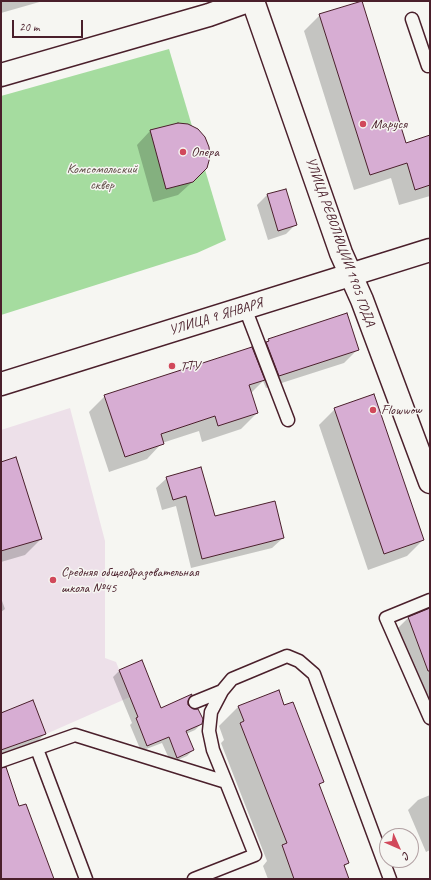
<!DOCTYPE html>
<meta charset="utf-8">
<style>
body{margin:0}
#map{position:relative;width:431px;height:880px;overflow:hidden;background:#f6f6f2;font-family:Caveat,sans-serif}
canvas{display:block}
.frame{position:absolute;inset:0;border:2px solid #4a1f2b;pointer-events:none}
.north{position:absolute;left:379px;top:828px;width:40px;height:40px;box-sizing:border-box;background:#f6f6f2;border:1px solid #b1a0a2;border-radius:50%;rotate:135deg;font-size:11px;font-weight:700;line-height:16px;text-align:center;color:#4a1f2b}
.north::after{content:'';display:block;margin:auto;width:14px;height:18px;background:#d1495b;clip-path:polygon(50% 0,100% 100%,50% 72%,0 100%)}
.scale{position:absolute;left:12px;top:20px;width:71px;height:18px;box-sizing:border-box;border:2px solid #4a1f2b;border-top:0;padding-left:5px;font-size:12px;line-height:14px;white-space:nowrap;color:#4a1f2b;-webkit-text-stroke:3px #f6f6f2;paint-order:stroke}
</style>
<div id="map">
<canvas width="431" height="880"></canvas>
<div class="frame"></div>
<div class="north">С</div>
<div class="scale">20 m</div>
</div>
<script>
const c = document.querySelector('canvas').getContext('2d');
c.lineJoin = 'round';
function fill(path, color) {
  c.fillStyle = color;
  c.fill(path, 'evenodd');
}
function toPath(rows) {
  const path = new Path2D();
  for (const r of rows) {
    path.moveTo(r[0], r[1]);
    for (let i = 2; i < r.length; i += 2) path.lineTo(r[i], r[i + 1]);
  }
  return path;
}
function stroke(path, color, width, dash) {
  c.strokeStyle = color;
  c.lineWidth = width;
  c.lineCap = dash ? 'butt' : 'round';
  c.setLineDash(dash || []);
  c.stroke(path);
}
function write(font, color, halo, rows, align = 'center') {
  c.font = font + ' Caveat,sans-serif';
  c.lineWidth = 3;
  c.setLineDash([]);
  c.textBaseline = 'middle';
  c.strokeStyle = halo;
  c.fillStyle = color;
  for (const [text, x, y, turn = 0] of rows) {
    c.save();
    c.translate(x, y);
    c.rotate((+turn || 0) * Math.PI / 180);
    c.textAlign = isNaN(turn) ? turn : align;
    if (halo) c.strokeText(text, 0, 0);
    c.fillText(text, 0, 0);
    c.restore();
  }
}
fill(toPath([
 [70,408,105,541,105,658,116,662,130,697,46,734,1,750,1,430]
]), '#ede0e9');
fill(toPath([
 [169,49,226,240,197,253,1,315,1,96]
]), '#a5dc9f');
fill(toPath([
 [1,1,43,1,1,13],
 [320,15,405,144,430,136,430,196,399,205,391,178,354,190,304,31],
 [150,131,206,167,200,175,178,195,153,202,137,145],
 [286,190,296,224,286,234,268,240,257,205,267,195],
 [269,340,358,349,344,363,266,388,263,381,251,393,257,413,241,429,202,442,199,431,162,443,147,459,109,472,89,412,105,396,254,355],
 [335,409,423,540,407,556,368,570,319,425],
 [1,463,41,539,25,555,1,562],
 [167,478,214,518,283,538,272,548,191,568,176,506,162,510,156,488],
 [1,598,5,609,1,612],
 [430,609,430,724,395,631,408,618],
 [119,671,161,709,187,700,187,706,201,724,195,730,186,734,193,750,187,756,171,763,162,743,141,751,130,725,132,723,113,677],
 [284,706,322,782,319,786,348,863,344,867,348,879,268,879,263,866,267,861,221,743,224,740,219,726,238,707],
 [1,714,45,734,25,753,1,762],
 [430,795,430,850,426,852,408,810,418,800]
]), '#0003');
const building = toPath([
 [362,1,406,143,430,135,430,185,415,190,407,163,370,175,319,14,362,1],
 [178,123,188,124,198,129,205,137,209,147,210,157,207,168,193,182,166,189,150,130,178,123],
 [286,189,297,225,278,231,267,194,286,189],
 [347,313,359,350,279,376,266,342,269,341,268,339,347,313],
 [252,347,265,380,249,385,258,413,218,426,215,416,161,434,164,444,125,457,104,395,252,347],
 [374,394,424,540,384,554,334,408,374,394],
 [16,457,42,539,1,551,1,462,16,457],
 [201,467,215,516,275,501,284,538,202,559,186,496,173,500,166,477,201,467],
 [430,608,430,671,428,671,408,617,430,608],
 [142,660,161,708,192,694,188,701,188,705,194,709,198,709,203,719,202,724,186,731,194,750,177,758,169,737,147,746,136,718,138,717,119,670,142,660],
 [279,690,284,705,293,702,324,782,319,784,349,863,344,865,349,879,294,879,282,845,287,843,240,723,244,721,238,706,279,690],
 [33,700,46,734,1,750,1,713,33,700],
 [6,767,19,806,26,804,54,879,1,879,1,768,6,767]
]);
fill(building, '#d7add3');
stroke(building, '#4a1f2b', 1);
const lane = toPath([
 [412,19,428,66,430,65],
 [245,308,288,420],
 [430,600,386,618,430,718],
 [195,702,222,691],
 [37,749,86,879],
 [1,761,75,735,226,782,255,855,194,879],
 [226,782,213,750,209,731,211,712,222,691,232,679,287,656,299,661,314,674,390,879]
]);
const secondary = toPath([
 [253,1,341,253,362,300,430,482],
 [1,75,209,15,248,1],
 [1,384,430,250]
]);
stroke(lane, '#4a1f2b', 15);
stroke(secondary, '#4a1f2b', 25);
stroke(lane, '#f6f6f2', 12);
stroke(secondary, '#f6f6f2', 22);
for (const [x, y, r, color] of [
 [363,124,4,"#d1495b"],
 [183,152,4,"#d1495b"],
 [172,366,4,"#d1495b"],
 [373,410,4,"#d1495b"],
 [53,580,4,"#d1495b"]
]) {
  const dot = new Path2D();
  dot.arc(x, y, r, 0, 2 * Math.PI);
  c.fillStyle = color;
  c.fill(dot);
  stroke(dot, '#f6f6f2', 1.5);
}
write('14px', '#4a1f2b', '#f6f6f2', [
 ["Маруся",371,124],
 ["Опера",191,152],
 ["ТТУ",180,366],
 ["Flowwow",381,410],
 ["Средняя общеобразовательная",61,572],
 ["школа №45",61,588]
], 'left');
write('14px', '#614e48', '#f6f6f2', [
 ["Комсомольский",102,169],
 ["сквер",102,185]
]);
write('14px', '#4a1f2b', '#f6f6f2', [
 ["УЛИЦА РЕВОЛЮЦИИ 1905 ГОДА",340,242,70],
 ["УЛИЦА 9 ЯНВАРЯ",216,317,-17]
]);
</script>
